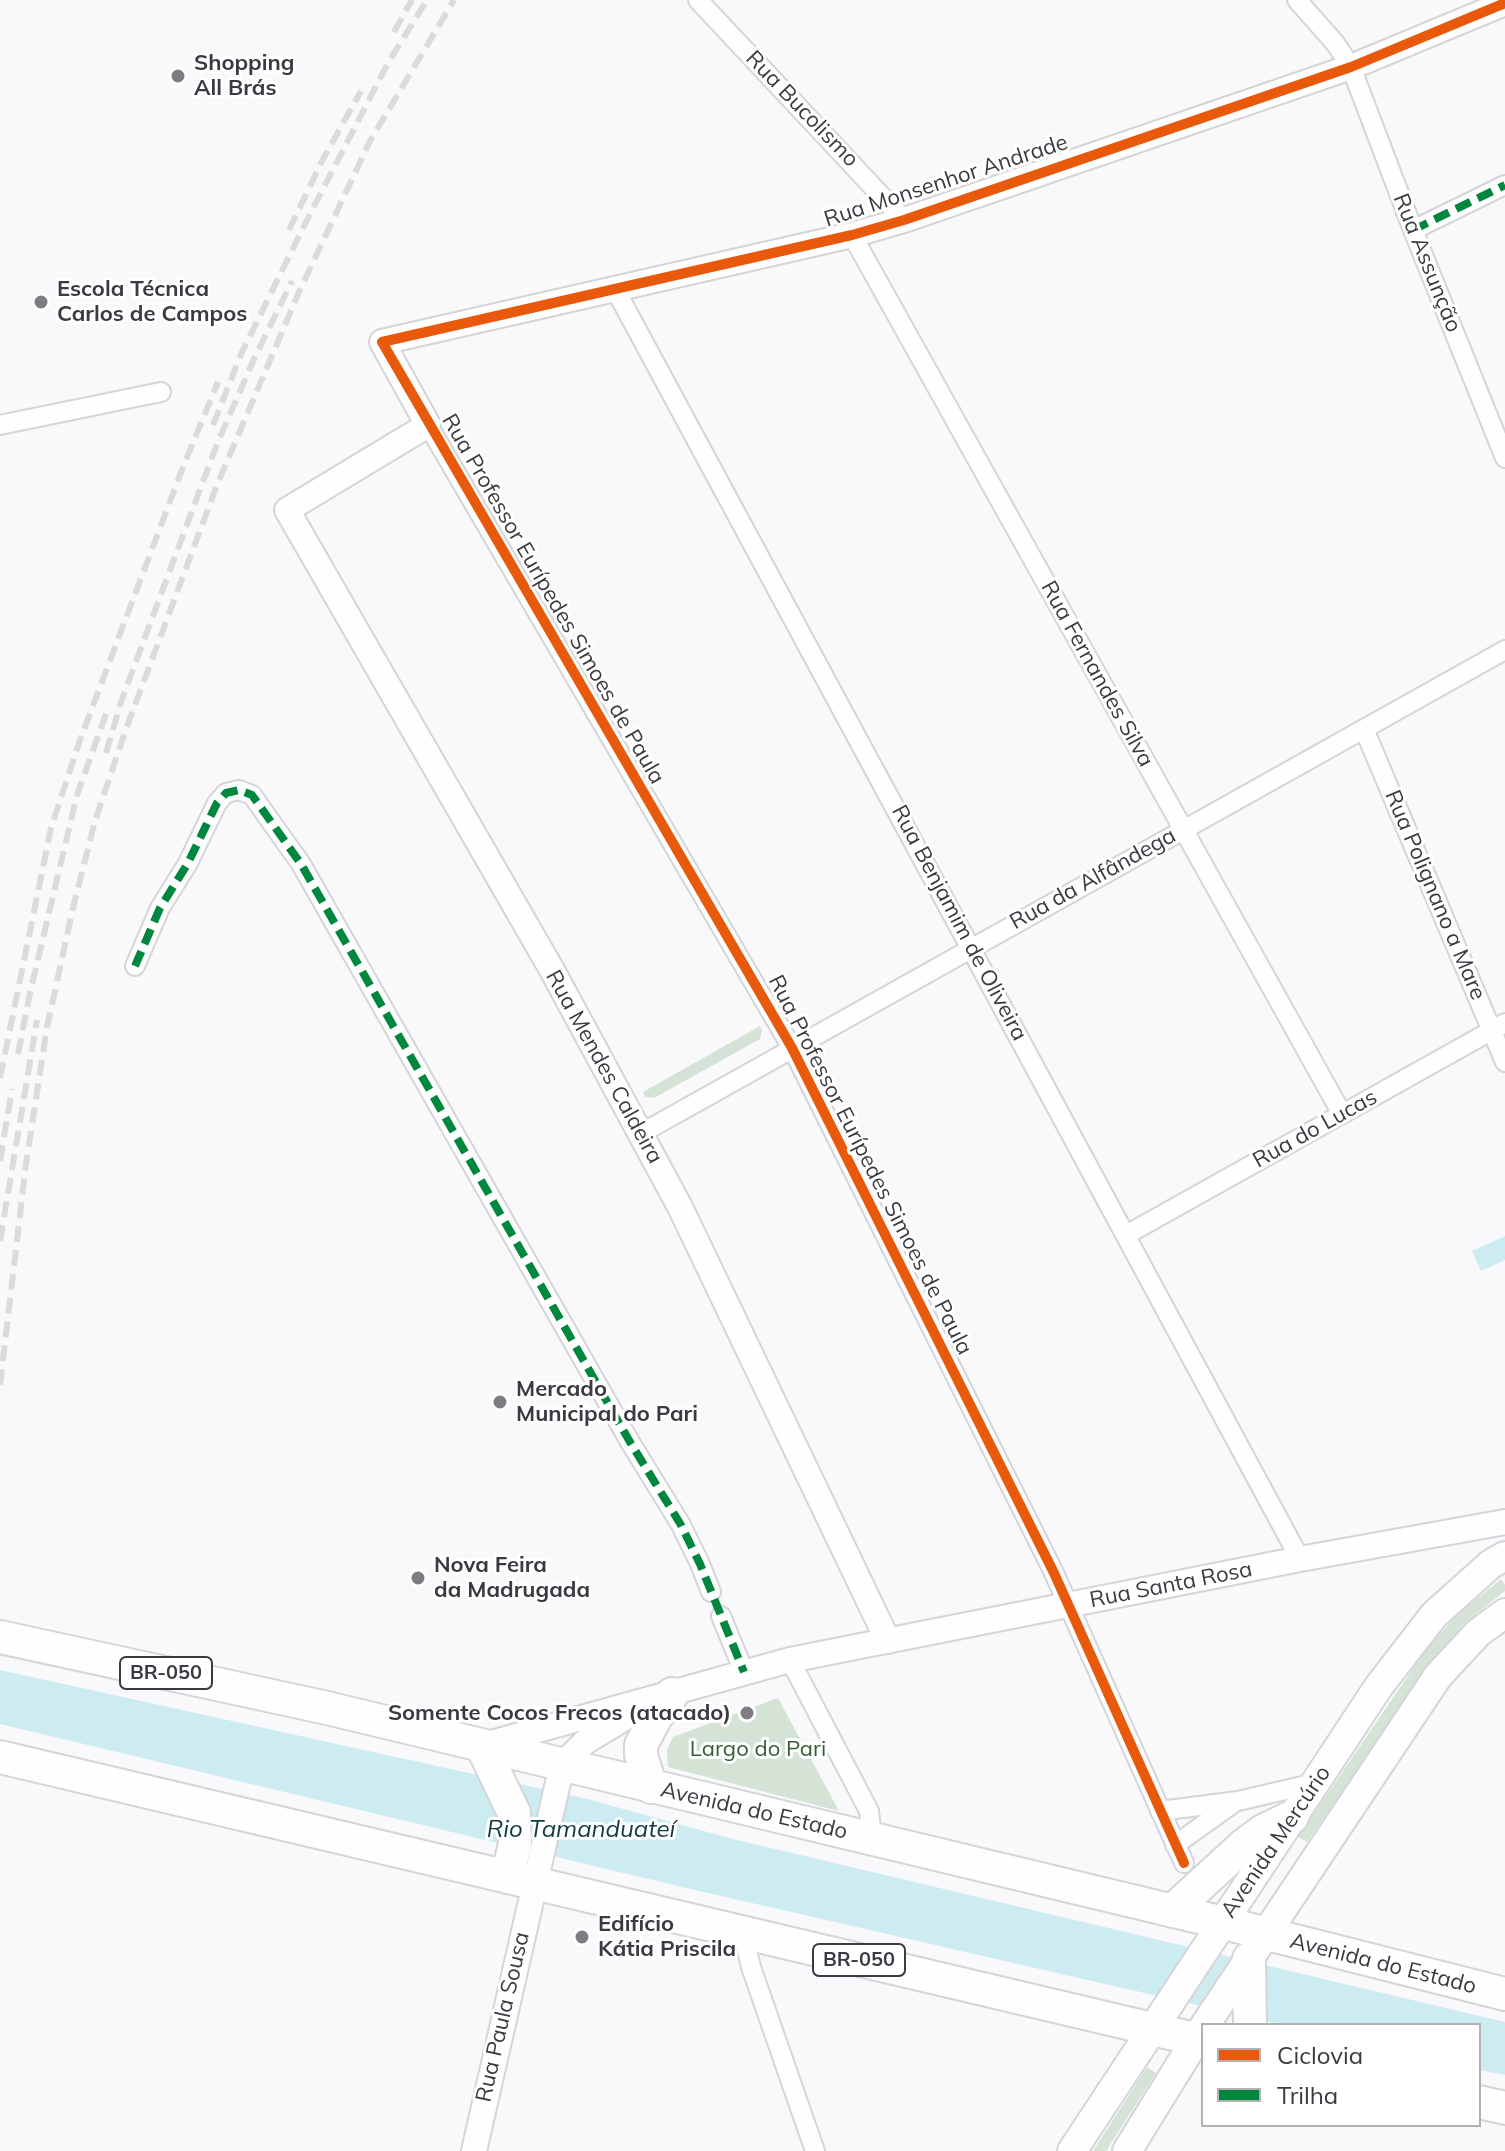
<!DOCTYPE html>
<meta charset="utf-8">
<style>
body{margin:0}
#map{position:relative;width:1505px;height:2151px;overflow:hidden;background:#f9f8fa;font-family:Mulish,sans-serif}
canvas{display:block}
.legend{position:absolute;left:1201px;top:2023px;width:280px;height:104px;box-sizing:border-box;background:#fff;border:2px solid #b1b0b3;margin:0;padding:10px 14px;list-style:none;font-size:24px;color:#3b3a42}
.legend li{display:flex;align-items:center;gap:16px;height:40px}
.legend b{width:40px;border:2px solid #b1b0b3}
</style>
<div id="map">
<canvas width="1505" height="2151"></canvas>
<ul class="legend">
<li><b style="height:10px;background:#e8590c"></b>Ciclovia</li>
<li><b style="height:10px;background:#00873e"></b>Trilha</li>
</ul>
</div>
<script>
const context = document.querySelector('canvas').getContext('2d');
context.lineJoin = 'round';
function fillPath(path, color) {
  context.fillStyle = color;
  context.fill(path, 'evenodd');
}
function poly(rows) {
  const path = new Path2D();
  for (const r of rows) {
    path.moveTo(r[0], r[1]);
    for (let i = 2; i < r.length; i += 2) path.lineTo(r[i], r[i + 1]);
  }
  return path;
}
function strokePath(path, color, width, dash) {
  context.strokeStyle = color;
  context.lineWidth = width;
  context.lineCap = dash ? 'butt' : 'round';
  context.setLineDash(dash || []);
  context.stroke(path);
}
function label(font, color, halo, rows, align = 'center') {
  context.font = font + ' Mulish,sans-serif';
  context.lineWidth = 6;
  context.setLineDash([]);
  context.textBaseline = 'middle';
  context.strokeStyle = halo;
  context.fillStyle = color;
  for (const [text, x, y, turn = 0] of rows) {
    context.save();
    context.translate(x, y);
    context.rotate((+turn || 0) * Math.PI / 180);
    context.textAlign = isNaN(turn) ? turn : align;
    if (halo) context.strokeText(text, 0, 0);
    context.fillText(text, 0, 0);
    context.restore();
  }
}
const green = poly([
 [760,1026,762,1030,760,1039,654,1098,645,1097,643,1092],
 [1501,1579,1505,1585,1505,1591,1464,1624,1436,1658,1307,1842,1298,1837,1427,1648,1456,1616],
 [778,1698,839,1811,668,1767,667,1750,673,1737],
 [1147,2067,1156,2073,1106,2151,1093,2151]
]);
const water = poly([
 [1505,1236,1505,1260,1481,1271,1472,1251],
 [0,1670,587,1799,733,1839,1505,2022,1505,2075,1479,2070,1479,2025,1284,2025,682,1887,0,1724]
]);
const street = poly([
 [698,0,904,220],
 [1297,0,1335,43,1351,67,1413,230,1505,458],
 [1413,230,1505,185],
 [852,235,1342,1114],
 [615,289,1300,1559],
 [0,425,161,392],
 [428,425,792,1048,1054,1573,1184,1863],
 [1364,729,1505,1062],
 [135,966,160,908,188,863,217,803,226,793,239,790,252,795,301,864,630,1442,681,1525,700,1564,711,1592],
 [640,1134,1505,650],
 [1126,1235,1505,1023],
 [721,1616,744,1672],
 [790,1660,869,1811,872,1839],
 [1160,1811,1238,1801,1315,1783],
 [1175,1845,1235,1802],
 [750,1935,747,1950,751,1967,815,2151]
]);
const secondary = poly([
 [888,1641,680,1207,552,970,287,510,428,425,382,342,852,235,904,220,1351,67,1505,3],
 [484,1745,790,1660,1300,1559,1505,1522],
 [474,2151,562,1765,585,1742,628,1716]
]);
const primary = poly([
 [1205,2025,1438,1676,1478,1633,1505,1613],
 [1072,2151,1379,1686,1434,1615,1491,1564,1505,1556],
 [1127,2151,1203,2028]
]);
const highway = poly([
 [0,1637,327,1708,1232,1925,1505,1994],
 [482,1746,514,1813,515,1844,507,1877],
 [0,1757,1203,2041],
 [651,1787,641,1755,641,1745,657,1715,667,1705,672,1694],
 [1172,1911,1244,1845,1263,1831,1292,1817],
 [1249,1959,1250,2025],
 [1479,2102,1505,2108]
]);
const rail = poly([
 [394,32,412,0],
 [289,230,323,159,361,91],
 [213,425,242,352,305,224,388,63,427,0],
 [106,753,122,699,217,444,254,359,292,281],
 [18,1054,30,993,77,795,106,714],
 [0,1078,51,828,80,740,183,467,218,382],
 [0,1161,12,1089],
 [0,1241,37,1020],
 [0,1385,26,1164,47,1027,73,908,95,821,126,729,217,485,299,292,370,141,454,0]
]);
const quiet = poly([
 [1413,230,1505,185],
 [135,966,160,908,188,863,217,803,226,793,239,790,252,795,301,864,630,1442,681,1525,700,1564,744,1672]
]);
const cycleway = poly([
 [1184,1863,1054,1573,792,1048,382,342,852,235,904,220,1351,67,1505,3]
]);
const markers = [
 [178,76,8,"#7e7c82"],
 [41,302,8,"#7e7c82"],
 [500,1402,8,"#7e7c82"],
 [418,1578,8,"#7e7c82"],
 [747,1713,8,"#7e7c82"],
 [582,1937,8,"#7e7c82"]
];
const shields = [
 [166,1673,92],
 [859,1960,92]
];
const shieldNames = [
 ["BR-050",166,1673],
 ["BR-050",859,1960]
];
const poiNames = [
 ["Shopping",194,63],
 ["All Brás",194,88],
 ["Escola Técnica",57,289],
 ["Carlos de Campos",57,314],
 ["Mercado",516,1389],
 ["Municipal do Pari",516,1414],
 ["Nova Feira",434,1565],
 ["da Madrugada",434,1590],
 ["Somente Cocos Frecos (atacado)",731,1713,"right"],
 ["Edifício",598,1924],
 ["Kátia Priscila",598,1949]
];
const streetNames = [
 ["Rua Bucolismo",802,109,46],
 ["Rua Monsenhor Andrade",946,181,-18],
 ["Rua Assunção",1427,263,68],
 ["Rua Professor Eurípedes Simoes de Paula",553,599,60],
 ["Rua Fernandes Silva",1097,674,61],
 ["Rua da Alfândega",1093,879,-29],
 ["Rua Polignano a Mare",1435,895,67],
 ["Rua Benjamim de Oliveira",959,923,62],
 ["Rua Mendes Caldeira",604,1067,61],
 ["Rua do Lucas",1315,1129,-29],
 ["Rua Professor Eurípedes Simoes de Paula",870,1165,63],
 ["Rua Santa Rosa",1171,1585,-11],
 ["Avenida do Estado",754,1811,13],
 ["Avenida Mercúrio",1276,1842,-56],
 ["Avenida do Estado",1383,1964,14],
 ["Rua Paula Sousa",503,2017,-77]
];
const parkNames = [
 ["Largo do Pari",758,1749]
];
const waterNames = [
 ["Rio Tamanduateí",581,1830]
];
fillPath(green, '#d5e3d6');
fillPath(water, '#cdecf2');
strokePath(street, '#d5d4d9', 22);
strokePath(secondary, '#d5d4d9', 28);
strokePath(primary, '#d5d4d9', 32);
strokePath(highway, '#d5d4d9', 36);
strokePath(street, '#fefefe', 18);
strokePath(secondary, '#fefefe', 24);
strokePath(primary, '#fefefe', 28);
strokePath(highway, '#fefefe', 32);
strokePath(rail, '#dbdbdb', 6, [16, 8]);
strokePath(quiet, '#00873e', 8, [16, 8]);
strokePath(cycleway, '#e8590c', 10);
for (const [x, y, r, color] of markers) {
  const dot = new Path2D();
  dot.arc(x, y, r, 0, 2 * Math.PI);
  context.fillStyle = color;
  context.fill(dot);
  strokePath(dot, '#fff', 3);
}
for (const [x, y, w] of shields) {
  const box = new Path2D();
  box.roundRect(x - w / 2, y - 16, w, 32, 6);
  context.fillStyle = '#fff';
  context.fill(box);
  strokePath(box, '#3b3a42', 2);
}
label('bold 20px', '#3b3a42', null, shieldNames);
label('bold 22px', '#3b3a42', '#fff', poiNames, 'left');
label('22px', '#3b3a42', '#fff', streetNames);
label('22px', '#355e37', '#fff', parkNames);
label('italic 24px', '#113b41', '#fff', waterNames);
</script>
